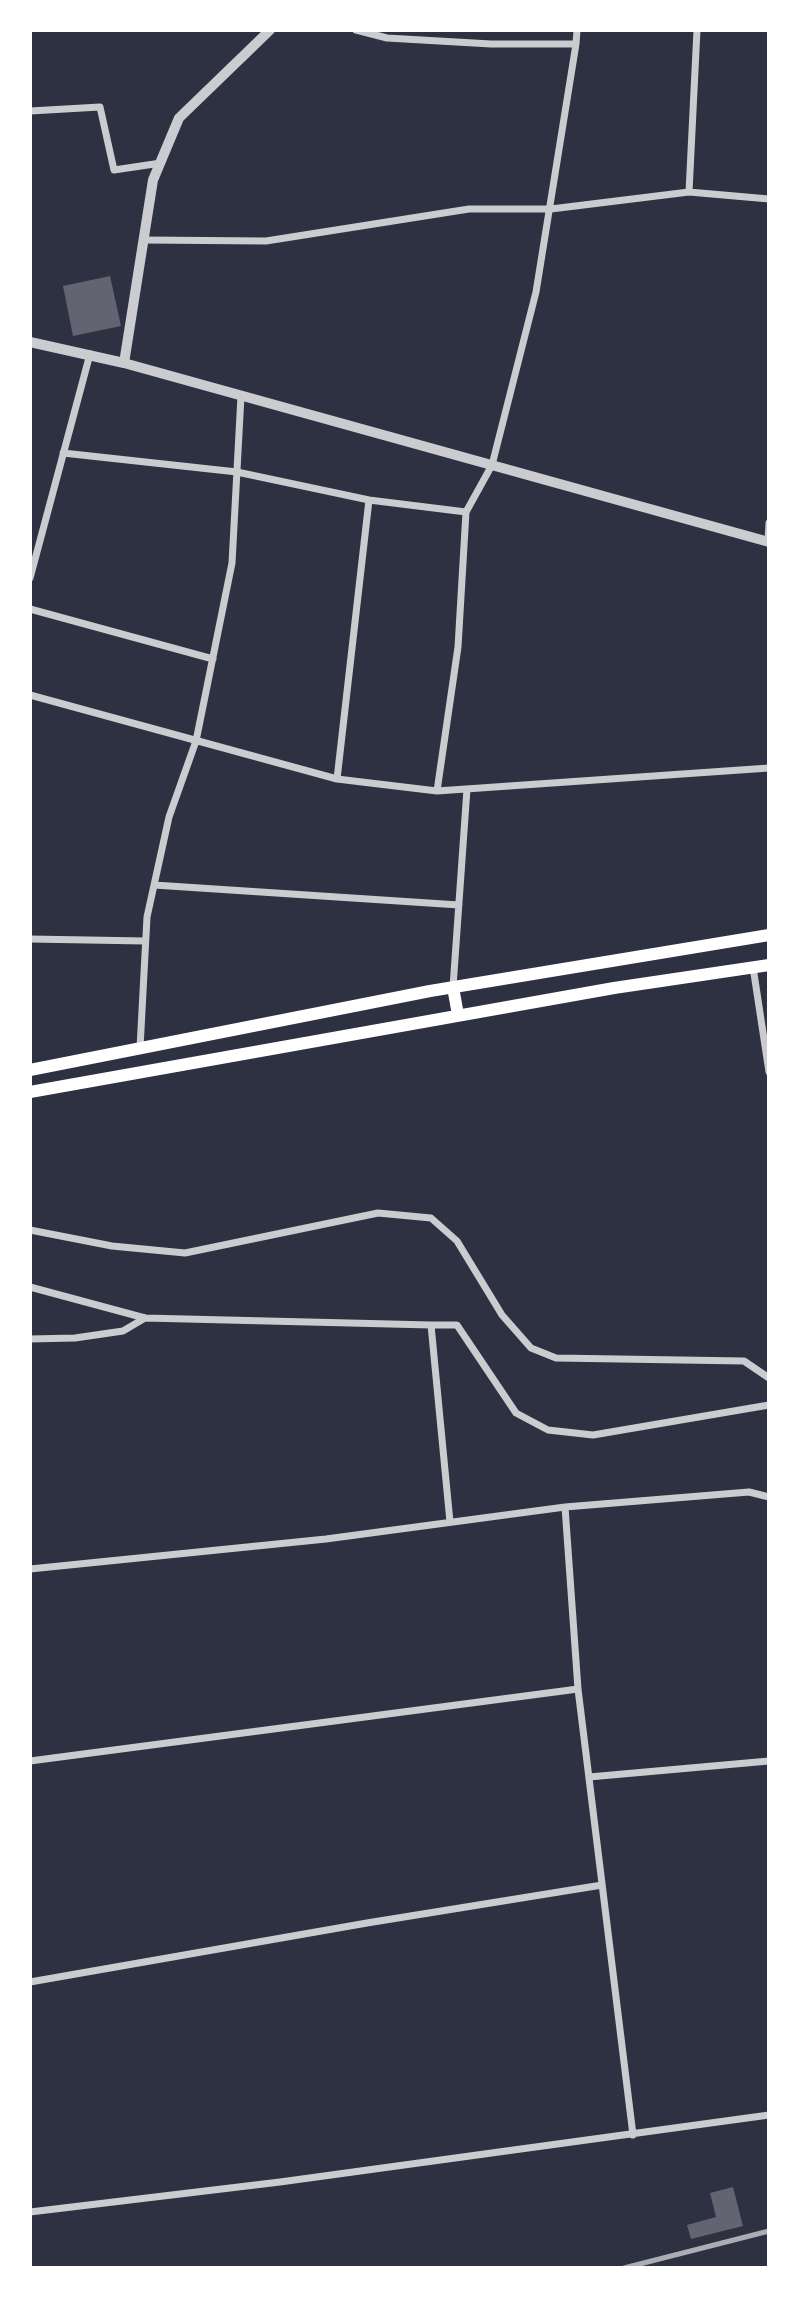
<!DOCTYPE html>
<style>
body{margin:0}
#map{position:relative;width:799px;height:2298px;overflow:hidden;background:#2d3142;font-family:"IBM Plex Sans",sans-serif}
canvas{display:block}
.frame{position:absolute;inset:0;border:32px solid #fff;pointer-events:none}
</style>
<div id="map">
<canvas width="799" height="2298"></canvas>
<div class="frame"></div>
</div>
<script>
const context = document.querySelector('canvas').getContext('2d');
context.lineJoin = 'round';
function fillPath(path, color) {
  context.fillStyle = color;
  context.fill(path, 'evenodd');
}
function poly(rows) {
  const path = new Path2D();
  for (const r of rows) {
    path.moveTo(r[0], r[1]);
    for (let i = 2; i < r.length; i += 2) path.lineTo(r[i], r[i + 1]);
  }
  return path;
}
function strokePath(path, color, width, dash) {
  context.strokeStyle = color;
  context.lineWidth = width;
  context.lineCap = dash ? 'butt' : 'round';
  context.setLineDash(dash || []);
  context.stroke(path);
}
const building = poly([
 [110,276,121,326,73,336,63,286],
 [733,2187,743,2226,691,2239,687,2225,716,2217,710,2193]
]);
const minor = poly([
 [356,30,387,38,491,44,576,44],
 [30,111,100,107,114,170,161,163],
 [689,192,697,30],
 [144,240,266,241,469,209,551,209,689,192,769,199],
 [63,453,237,472,369,500,466,512],
 [768,541,769,523],
 [30,578,90,354],
 [30,609,213,659],
 [30,695,337,779,437,791,769,768],
 [337,779,369,500],
 [437,791,458,647,466,512,492,465,536,292,576,44,577,30],
 [154,885,459,905],
 [30,939,145,941],
 [753,967,769,1072],
 [453,987,467,789],
 [140,1048,147,917,169,817,196,741,232,563,241,396],
 [30,1230,112,1246,185,1253,378,1213,431,1218,457,1241,502,1315,531,1348,556,1358,744,1361,769,1378],
 [30,1287,145,1318,431,1325,450,1522],
 [431,1325,457,1325,516,1413,548,1430,593,1435,769,1405],
 [30,1339,75,1338,123,1331,145,1318],
 [565,1507,578,1689,633,2135],
 [30,1569,326,1539,565,1507,749,1492,769,1497],
 [30,1761,578,1689],
 [589,1777,769,1761],
 [30,1982,367,1923,602,1885],
 [30,2212,280,2182,769,2115]
]);
const tertiary = poly([
 [30,342,124,363,769,542],
 [124,363,153,180,179,118,270,30]
]);
const secondary = poly([
 [453,987,458,1015],
 [30,1070,430,991,769,935],
 [30,1092,614,988,769,965]
]);
const rail = poly([
 [624,2268,769,2231]
]);
fillPath(building, '#626471');
strokePath(minor, '#caccd0', 7);
strokePath(tertiary, '#caccd0', 10);
strokePath(secondary, '#fff', 12);
strokePath(rail, '#abadb3', 5);
</script>
